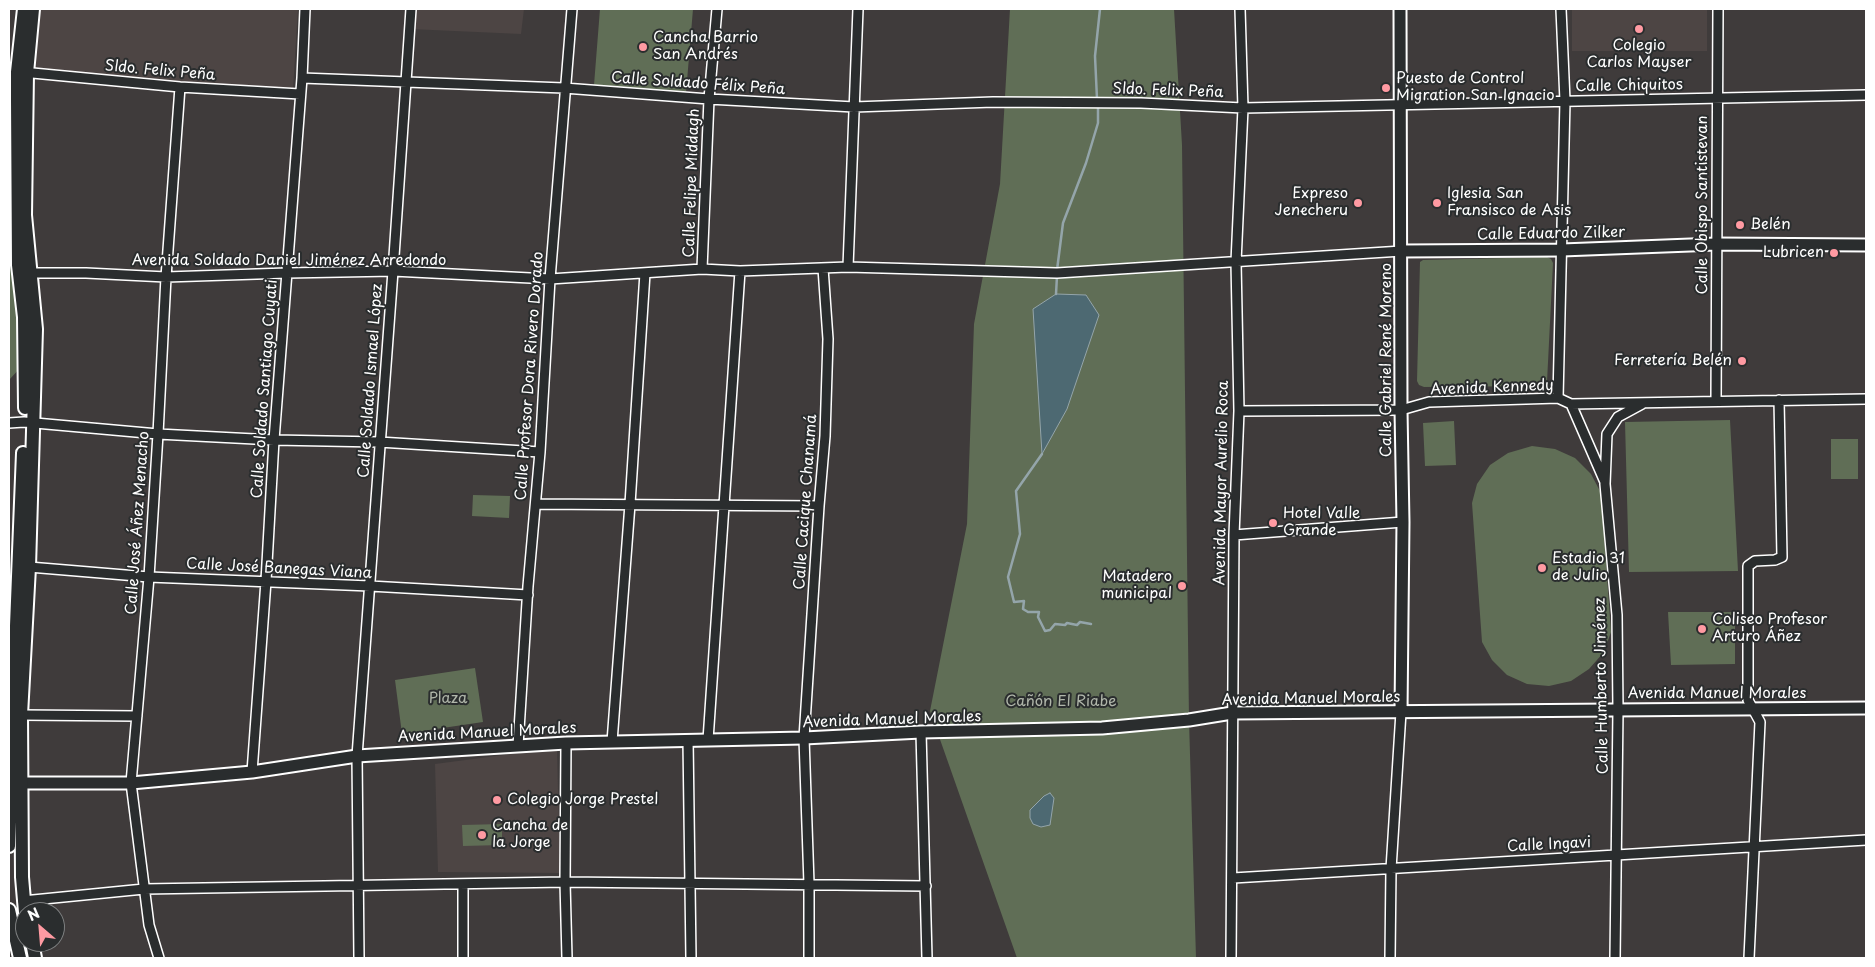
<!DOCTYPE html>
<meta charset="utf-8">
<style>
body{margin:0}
#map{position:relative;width:1875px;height:967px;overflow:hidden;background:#3f3b3b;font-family:"Playpen Sans",sans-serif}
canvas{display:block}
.frame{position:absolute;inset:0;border:10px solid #fff;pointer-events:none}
.north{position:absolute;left:15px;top:902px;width:50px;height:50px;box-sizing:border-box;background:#2a2d2e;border:1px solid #7f8182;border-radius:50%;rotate:333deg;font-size:14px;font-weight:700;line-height:20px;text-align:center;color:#fff}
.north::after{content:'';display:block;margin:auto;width:18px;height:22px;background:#ff9aa2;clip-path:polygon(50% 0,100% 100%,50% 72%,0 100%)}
</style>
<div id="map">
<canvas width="1875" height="967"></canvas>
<div class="frame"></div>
<div class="north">N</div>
</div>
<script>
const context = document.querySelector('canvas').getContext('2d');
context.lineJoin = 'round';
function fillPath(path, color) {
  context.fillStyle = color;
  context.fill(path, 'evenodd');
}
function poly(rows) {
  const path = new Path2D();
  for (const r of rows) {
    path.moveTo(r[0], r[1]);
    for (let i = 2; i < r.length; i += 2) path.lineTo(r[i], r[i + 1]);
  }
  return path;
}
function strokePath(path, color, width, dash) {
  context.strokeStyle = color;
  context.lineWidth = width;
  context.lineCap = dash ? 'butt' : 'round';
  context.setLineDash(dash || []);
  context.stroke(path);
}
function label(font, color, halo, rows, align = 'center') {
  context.font = font + ' "Playpen Sans",sans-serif';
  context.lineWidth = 4;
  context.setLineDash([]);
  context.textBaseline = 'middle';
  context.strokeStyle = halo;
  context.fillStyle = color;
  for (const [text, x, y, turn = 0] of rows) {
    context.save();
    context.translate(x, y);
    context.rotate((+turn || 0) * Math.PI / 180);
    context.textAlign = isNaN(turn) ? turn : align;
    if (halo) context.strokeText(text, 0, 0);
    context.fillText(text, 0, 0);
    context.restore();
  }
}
const built = poly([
 [32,9,298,9,293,90,27,73],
 [411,9,524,9,521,34,410,29],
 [1572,9,1707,9,1707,51,1572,51],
 [557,748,560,873,438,872,435,764]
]);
const green = poly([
 [600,9,693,9,686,93,594,85],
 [1010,9,1174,9,1182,145,1189,720,1196,958,1017,958,930,711,967,524,974,324,1000,184],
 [9,168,25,272,22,366,9,380],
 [1547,257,1551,259,1553,263,1547,382,1543,386,1424,387,1419,385,1417,381,1420,262,1423,260],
 [1730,420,1738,571,1629,572,1625,422],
 [1454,421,1456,465,1425,466,1423,423],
 [1831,439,1858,439,1858,479,1831,479],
 [1532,446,1555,449,1575,458,1591,474,1601,493,1611,632,1604,652,1589,669,1571,681,1549,686,1527,684,1507,675,1492,660,1482,642,1472,503,1477,484,1490,465,1508,453],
 [473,495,510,496,509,518,472,516],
 [1668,612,1735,612,1735,664,1671,665],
 [475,668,483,722,402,734,395,680],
 [502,824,502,845,463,846,462,825]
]);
const water = poly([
 [1056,294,1086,295,1099,315,1067,409,1042,454,1033,309,1056,294],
 [1050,793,1054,798,1050,825,1041,827,1033,824,1030,818,1030,810,1044,796,1050,793]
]);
const stream = poly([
 [1097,99,1095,56,1100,9],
 [1057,270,1063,223,1086,163,1098,123,1098,105],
 [1056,294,1057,276],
 [1042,454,1016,491,1020,534,1008,577,1014,602,1024,601,1023,609,1028,612,1039,612,1038,617,1045,631,1050,630,1055,624,1065,625,1067,623,1077,625,1080,622,1091,624]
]);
const minor = poly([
 [22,72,180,87,300,94],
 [302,78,564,88,709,99,854,107,993,102,1141,103,1243,108,1866,95],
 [848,267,858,9],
 [702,269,709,99,717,9],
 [31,273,86,273,166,277,287,273,393,271,550,279,702,269,740,271,848,267,1057,273,1402,251],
 [1558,398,1565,101,1561,9],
 [1716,401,1718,9],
 [1571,404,1605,482],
 [1239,411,1401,410,1429,402,1558,398,1571,404,1866,399],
 [9,423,24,422,158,434,274,440,379,442,540,452],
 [536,504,819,506],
 [1234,535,1403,522],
 [29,567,149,577,370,586,528,595],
 [21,715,137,716],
 [921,732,927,958],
 [688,740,691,958],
 [708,740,740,271],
 [612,742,630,504,645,273],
 [566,743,565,882,567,958],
 [518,746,528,586,540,452,550,279,572,9],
 [252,772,266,581,274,440,302,78,305,9],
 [1233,878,1866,840],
 [463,884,463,958],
 [23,901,144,889,565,882,926,886],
 [159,958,149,925,131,783,149,577,158,434,166,277,180,87],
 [359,958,357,756,393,271,411,9],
 [809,958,809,884,804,738,819,506,825,436,828,339,823,268],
 [1231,958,1234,535,1239,411,1236,262,1243,108,1240,9],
 [1390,958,1391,869,1401,712],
 [1615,958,1618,710,1617,615,1605,484,1607,434,1618,417,1642,404],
 [1749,958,1760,722,1748,700,1748,566,1755,561,1775,560,1782,557,1779,400]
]);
const tertiary = poly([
 [1400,9,1401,410,1403,522,1401,712],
 [1402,251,1562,250,1716,244,1866,245],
 [14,783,131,783,252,772,357,756,566,743,804,738,921,732,1102,728,1189,720,1232,713,1866,708]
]);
const secondary = poly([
 [24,9,17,72,17,100,18,265,24,317,25,408],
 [9,846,13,700,23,453],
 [9,910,20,958],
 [25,912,22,877,21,715,29,567,36,329,25,215,27,73,33,9],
 [32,942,35,958]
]);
const markers = [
 [1639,29,5,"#ff9aa2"],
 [643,47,5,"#ff9aa2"],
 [1386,88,5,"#ff9aa2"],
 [1358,203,5,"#ff9aa2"],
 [1437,203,5,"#ff9aa2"],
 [1740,225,5,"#ff9aa2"],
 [1834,253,5,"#ff9aa2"],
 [1742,361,5,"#ff9aa2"],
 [1273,523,5,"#ff9aa2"],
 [1542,568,5,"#ff9aa2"],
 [1182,586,5,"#ff9aa2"],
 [1702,629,5,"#ff9aa2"],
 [497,800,5,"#ff9aa2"],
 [482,835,5,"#ff9aa2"]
];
const poiNames = [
 ["Cancha Barrio",653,38],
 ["San Andrés",653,55],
 ["Colegio",1639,46,"center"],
 ["Carlos Mayser",1639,63,"center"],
 ["Puesto de Control",1396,79],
 ["Migration San Ignacio",1396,96],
 ["Expreso",1348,194,"right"],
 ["Jenecheru",1348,211,"right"],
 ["Iglesia San",1447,194],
 ["Fransisco de Asis",1447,211],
 ["Belén",1750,225],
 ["Lubricen",1824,253,"right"],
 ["Ferretería Belén",1732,361,"right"],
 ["Hotel Valle",1283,514],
 ["Grande",1283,531],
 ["Estadio 31",1552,559],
 ["de Julio",1552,576],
 ["Matadero",1172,577,"right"],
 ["municipal",1172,594,"right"],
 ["Coliseo Profesor",1712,620],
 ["Arturo Áñez",1712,637],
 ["Colegio Jorge Prestel",507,800],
 ["Cancha de",492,826],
 ["la Jorge",492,843]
];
const streetNames = [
 ["Sldo. Felix Peña",160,71,5],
 ["Calle Soldado Félix Peña",698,84,4],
 ["Calle Chiquitos",1629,86,-1],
 ["Sldo. Felix Peña",1168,91,2],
 ["Calle Felipe Middagh",692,183,-88],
 ["Calle Obispo Santistevan",1703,205,-90],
 ["Calle Eduardo Zilker",1551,234,-1],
 ["Avenida Soldado Daniel Jiménez Arredondo",289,261],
 ["Calle Gabriel René Moreno",1387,360,-90],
 ["Calle Profesor Dora Rivero Dorado",530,376,-86],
 ["Calle Soldado Ismael López",371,381,-86],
 ["Avenida Kennedy",1492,388,-2],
 ["Calle Soldado Santiago Cuyati",265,389,-86],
 ["Avenida Mayor Aurelio Roca",1222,483,-89],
 ["Calle Cacique Chanamá",806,502,-86],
 ["Calle José Áñez Menacho",138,523,-86],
 ["Calle José Banegas Viana",279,569,3],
 ["Calle Humberto Jiménez",1602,686,-91],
 ["Avenida Manuel Morales",1717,694],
 ["Avenida Manuel Morales",1311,699,-1],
 ["Avenida Manuel Morales",892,720,-2],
 ["Avenida Manuel Morales",487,733,-3],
 ["Calle Ingavi",1549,845,-3]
];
const parkNames = [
 ["Plaza",448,699],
 ["Cañón El Riabe",1061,702]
];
fillPath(built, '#4d4544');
fillPath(green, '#606e56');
fillPath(water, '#4d6972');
strokePath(water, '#94a5aa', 1);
strokePath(stream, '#94a5aa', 2.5);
strokePath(minor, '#fff', 12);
strokePath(tertiary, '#fff', 15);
strokePath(secondary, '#fff', 16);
strokePath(minor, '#2a2d2e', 9);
strokePath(tertiary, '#2a2d2e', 11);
strokePath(secondary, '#2a2d2e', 12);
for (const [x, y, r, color] of markers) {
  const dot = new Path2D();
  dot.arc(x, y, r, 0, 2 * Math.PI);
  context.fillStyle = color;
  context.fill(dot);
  strokePath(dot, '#2a2d2e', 2);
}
label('15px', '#fff', '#2a2d2e', poiNames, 'left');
label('15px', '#fff', '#2a2d2e', streetNames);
label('15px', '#b0b6aa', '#2a2d2e', parkNames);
</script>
